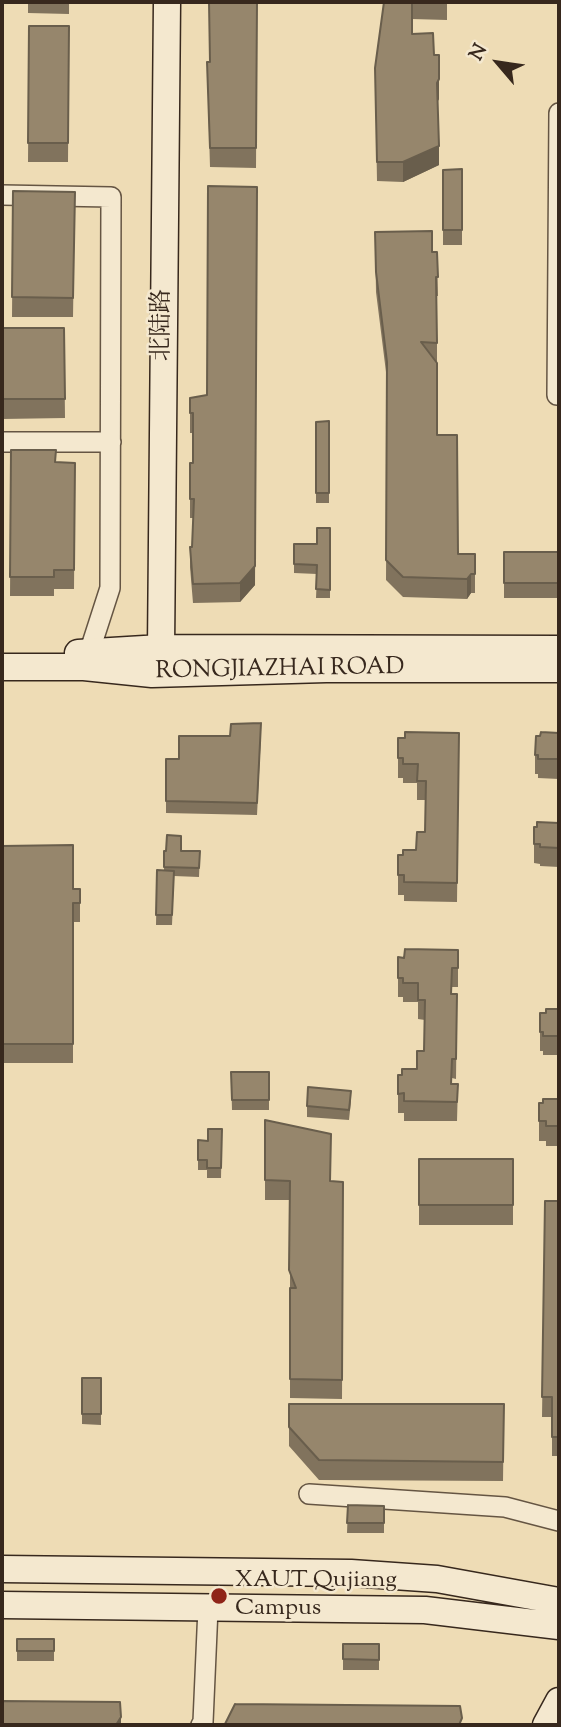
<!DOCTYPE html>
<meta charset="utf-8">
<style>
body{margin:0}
#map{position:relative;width:561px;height:1727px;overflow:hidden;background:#eedcb5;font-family:"Sorts Mill Goudy",serif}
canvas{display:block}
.frame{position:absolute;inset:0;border:4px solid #37281d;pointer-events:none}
.north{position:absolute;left:463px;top:28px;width:70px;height:70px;-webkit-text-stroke:5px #f4e8cf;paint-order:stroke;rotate:299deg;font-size:19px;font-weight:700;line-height:28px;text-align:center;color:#37281d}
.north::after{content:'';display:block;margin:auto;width:24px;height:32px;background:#37281d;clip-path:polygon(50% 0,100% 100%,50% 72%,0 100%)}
</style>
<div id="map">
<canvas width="561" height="1727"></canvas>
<div class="frame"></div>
<div class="north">N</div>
</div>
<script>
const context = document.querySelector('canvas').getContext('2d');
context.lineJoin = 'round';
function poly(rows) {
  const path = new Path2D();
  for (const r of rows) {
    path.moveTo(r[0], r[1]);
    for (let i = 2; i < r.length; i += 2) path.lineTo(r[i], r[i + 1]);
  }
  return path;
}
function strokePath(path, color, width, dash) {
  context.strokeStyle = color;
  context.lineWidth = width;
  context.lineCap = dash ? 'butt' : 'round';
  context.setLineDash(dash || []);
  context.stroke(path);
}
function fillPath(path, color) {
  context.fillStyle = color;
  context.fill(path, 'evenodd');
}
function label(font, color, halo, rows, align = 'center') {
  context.font = font + ' "Sorts Mill Goudy","Noto Serif SC",serif';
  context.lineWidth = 5;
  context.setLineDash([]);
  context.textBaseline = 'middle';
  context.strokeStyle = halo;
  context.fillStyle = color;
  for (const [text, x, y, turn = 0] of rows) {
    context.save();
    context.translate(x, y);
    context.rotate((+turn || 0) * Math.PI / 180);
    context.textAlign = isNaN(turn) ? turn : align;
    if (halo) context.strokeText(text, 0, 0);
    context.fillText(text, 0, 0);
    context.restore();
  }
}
const street = poly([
 [559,113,557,395,559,395],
 [2,195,111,197,110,588,89,653],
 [2,442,111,442],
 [309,1494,505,1507,559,1521],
 [201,1725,203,1722,208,1608]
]);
const secondary = poly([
 [161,648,167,2],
 [78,653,161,648,559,649],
 [2,667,84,667,152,674,326,669,559,669],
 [2,1569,351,1573,437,1579,559,1601],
 [2,1605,425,1610,559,1626],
 [546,1725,559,1701]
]);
const wall = poly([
 [28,2,69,2,69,14,28,13],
 [257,2,256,168,210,167,207,62,210,62],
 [384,2,447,2,447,20,412,19,412,34,434,55,439,99,437,101,439,165,403,182,377,181,375,68],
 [29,26,69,26,68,162,28,162],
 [462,169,462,245,443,245,443,170],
 [13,191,75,192,73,317,12,317],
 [375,232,432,252,437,252,438,296,436,296,437,343,437,435,458,554,475,554,475,593,471,593,467,599,403,597,386,580,387,380,376,292],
 [2,328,64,328,65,418,2,419],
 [190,398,255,585,240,602,193,603,190,567,190,547,192,547,193,518,190,518,190,463,193,463,193,433,190,433],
 [329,421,329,503,316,503,316,422],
 [11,450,56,462,75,463,74,589,54,589,54,596,10,596],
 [330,528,330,598,316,598,317,574,294,573,294,544,317,544],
 [504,552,559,552,559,598,504,598],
 [459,733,457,902,404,901,404,895,398,895,398,855,403,855,416,850,425,832,425,800,417,800,417,783,403,783,403,778,398,778,398,738],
 [559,733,559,779,538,778,538,774,535,774,535,755,540,736],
 [261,735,257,815,166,813,166,759,179,759,230,736],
 [559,823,559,867,540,866,540,864,534,863,534,827],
 [2,846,73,889,80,889,80,922,73,922,73,1063,2,1063],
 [164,851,200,851,199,877,174,876,172,925,156,925,157,870,164,871],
 [458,950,458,987,452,987,452,994,457,994,456,1079,452,1078,451,1084,458,1084,457,1121,404,1121,404,1113,398,1113,398,1075,402,1075,417,1069,424,1051,425,1020,418,1019,418,1002,403,1002,403,997,398,997,398,978,404,958],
 [559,1009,559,1146,546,1146,546,1141,539,1141,539,1103,559,1099,559,1055,543,1055,543,1051,540,1051,540,1032,546,1013],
 [231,1072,269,1072,269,1110,232,1110],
 [351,1101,349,1120,307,1117,307,1106],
 [265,1120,331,1181,343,1182,342,1399,290,1398,290,1200,265,1200],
 [222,1129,221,1178,207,1178,207,1170,198,1170,198,1140,208,1141],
 [419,1159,513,1159,513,1225,419,1225],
 [545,1201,559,1201,559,1456,552,1456,552,1417,542,1417],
 [82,1378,101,1378,101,1425,82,1424],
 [289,1404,504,1404,503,1481,319,1480,289,1446],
 [348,1505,384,1506,384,1533,347,1533],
 [17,1639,54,1639,54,1661,17,1661],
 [343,1644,379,1644,379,1670,343,1670]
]);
const shadedWall = poly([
 [439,79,439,99,437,103,437,83],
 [439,146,439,165,403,182,403,162],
 [257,206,255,585,240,602,240,583],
 [471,574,471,593,467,599,467,579],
 [121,1717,121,1725,116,1725]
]);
const building = poly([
 [209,2,257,2,256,148,210,148,207,62,210,62,209,2],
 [384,2,412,2,412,34,433,33,434,55,439,55,439,79,437,83,439,146,403,162,377,162,375,68,384,2],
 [29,26,69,26,68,143,28,143,29,26],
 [462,169,462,230,443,230,443,170,462,169],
 [208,186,257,187,255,566,240,583,193,584,190,547,192,547,194,499,190,499,190,463,193,463,193,413,190,413,190,398,207,395,208,186],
 [13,191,75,192,73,298,12,297,13,191],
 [432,231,432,252,437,252,438,277,436,277,437,343,421,342,437,363,437,435,457,435,458,554,475,554,475,574,471,574,467,579,403,577,386,560,387,362,376,272,375,232,432,231],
 [2,328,64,328,65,399,2,399,2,328],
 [329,421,329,493,316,493,316,422,329,421],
 [11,450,56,450,55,462,75,463,74,570,54,570,54,577,10,577,11,450],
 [317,528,330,528,330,590,316,589,317,565,294,564,294,544,317,544,317,528],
 [504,552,559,552,559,583,504,583,504,552],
 [261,723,257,803,166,801,166,759,179,759,179,736,230,736,231,724,261,723],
 [405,732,459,733,457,883,404,882,404,875,398,875,398,855,403,855,403,850,416,850,417,832,425,832,426,781,417,781,418,764,403,764,403,758,398,758,398,738,405,738,405,732],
 [541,732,559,733,559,759,538,759,538,755,535,755,536,736,540,736,541,732],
 [537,822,559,823,559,848,540,847,540,844,534,844,534,827,537,827,537,822],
 [167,835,181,836,181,851,200,851,199,868,164,867,164,851,166,851,167,835],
 [73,845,73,889,80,889,80,903,73,903,73,1044,2,1044,2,846,73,845],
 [157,870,174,871,172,915,156,915,157,870],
 [405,949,458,950,458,968,452,968,451,994,457,994,456,1059,452,1059,451,1084,458,1084,457,1102,404,1101,404,1093,398,1094,398,1075,402,1075,402,1069,417,1069,417,1051,424,1051,425,1000,418,1000,418,983,403,983,403,978,398,978,398,957,404,958,405,949],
 [546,1009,559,1009,559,1126,546,1126,546,1121,539,1121,539,1103,543,1103,543,1099,559,1099,559,1036,543,1036,543,1032,540,1032,540,1013,546,1013,546,1009],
 [231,1072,269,1072,269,1100,232,1100,231,1072],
 [308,1087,351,1091,349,1110,307,1106,308,1087],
 [265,1120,331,1134,330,1181,343,1182,342,1380,290,1379,290,1288,296,1288,289,1270,290,1181,265,1180,265,1120],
 [208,1129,222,1129,221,1168,207,1168,207,1160,198,1160,198,1140,208,1141,208,1129],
 [419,1159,513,1159,513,1205,419,1205,419,1159],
 [545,1201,559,1201,559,1437,552,1437,552,1397,542,1397,545,1201],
 [82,1378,101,1378,101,1414,82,1414,82,1378],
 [289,1404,504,1404,503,1462,319,1460,289,1427,289,1404],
 [348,1505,384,1506,384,1523,347,1523,348,1505],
 [17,1639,54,1639,54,1651,17,1651,17,1639],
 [343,1644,379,1644,379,1660,343,1659,343,1644],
 [2,1701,120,1702,121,1717,116,1725,2,1725,2,1701],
 [235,1704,460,1706,462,1718,459,1725,222,1725,223,1724,225,1724,235,1704]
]);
const markers = [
 [219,1596,9,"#8f2418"]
];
const streetNames = [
 ["北陆路",164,325,-90],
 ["RONGJIAZHAI ROAD",280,671,-1]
];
const poiNames = [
 ["XAUT Qujiang",235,1582],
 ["Campus",235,1610]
];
strokePath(street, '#655543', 22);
strokePath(secondary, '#37281d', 29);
strokePath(street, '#f4e8cf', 19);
strokePath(secondary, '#f4e8cf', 26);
fillPath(wall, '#81735d');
fillPath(shadedWall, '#695e4c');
fillPath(building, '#96866c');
strokePath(building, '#695e4c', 2);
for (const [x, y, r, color] of markers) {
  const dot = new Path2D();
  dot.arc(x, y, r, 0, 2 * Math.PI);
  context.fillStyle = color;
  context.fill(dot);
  strokePath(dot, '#f4e8cf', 2.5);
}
label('24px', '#37281d', '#f4e8cf', streetNames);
label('24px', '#37281d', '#f4e8cf', poiNames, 'left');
</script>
